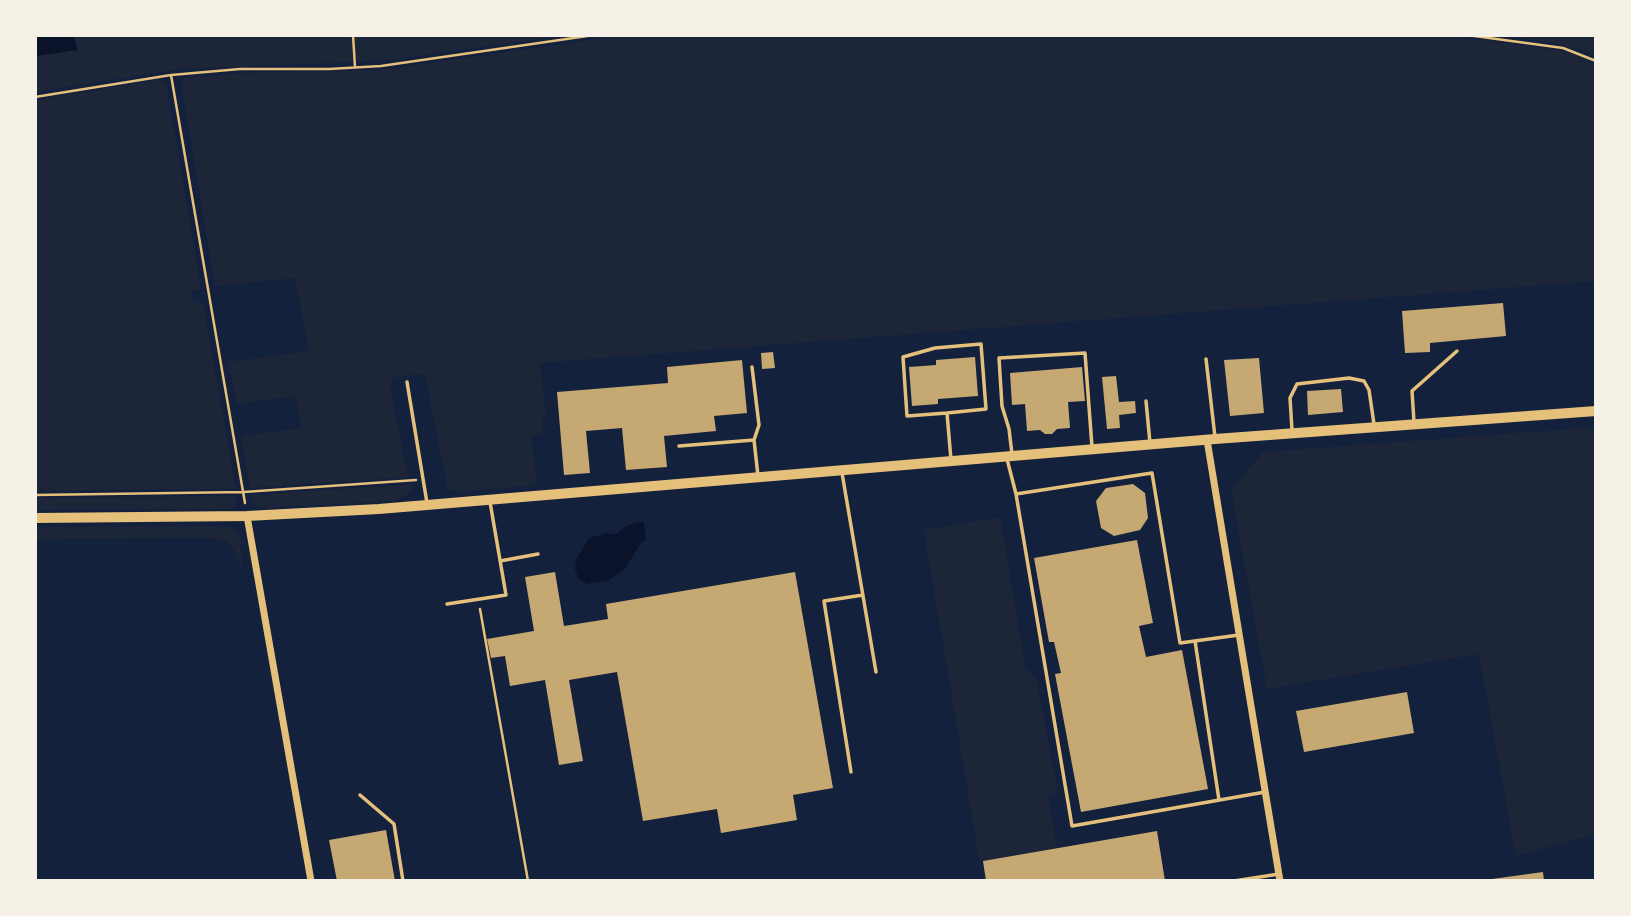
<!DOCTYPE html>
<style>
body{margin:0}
#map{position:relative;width:1631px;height:916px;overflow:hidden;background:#14213d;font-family:Manrope,sans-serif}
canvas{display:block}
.frame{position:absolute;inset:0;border:37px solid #f6f1e7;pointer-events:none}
</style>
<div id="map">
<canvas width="1631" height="916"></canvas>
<div class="frame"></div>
</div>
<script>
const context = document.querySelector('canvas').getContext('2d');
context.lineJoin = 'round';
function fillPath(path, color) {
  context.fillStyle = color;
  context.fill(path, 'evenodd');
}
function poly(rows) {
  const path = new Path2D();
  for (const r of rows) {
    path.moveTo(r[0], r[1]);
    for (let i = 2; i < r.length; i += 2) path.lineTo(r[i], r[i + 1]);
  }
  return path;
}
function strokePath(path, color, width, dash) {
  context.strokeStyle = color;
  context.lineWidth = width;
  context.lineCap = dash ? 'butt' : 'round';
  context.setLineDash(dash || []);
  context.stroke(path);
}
const green = poly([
 [35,35,567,35,381,61,181,69,35,92],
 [624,35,1440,35,1564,51,1586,59,1596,65,1596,281,540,363,546,418,541,419,543,434,531,436,537,485,458,492,448,489,425,374,394,377,390,387,408,477,250,488,241,436,301,428,296,396,237,404,228,362,309,351,295,278,215,286,181,81,184,78,241,73,382,70],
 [1498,35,1596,35,1596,57,1588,52,1564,45],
 [160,80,166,84,201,289,192,291,193,301,203,303,236,489,35,491,35,100],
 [1596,427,1596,834,1516,856,1479,654,1267,689,1231,490,1263,452],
 [415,484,410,492,396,501,263,508,255,505,250,495],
 [236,496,235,506,229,509,35,510,35,498],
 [1000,517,1025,667,1037,680,1058,794,1048,796,1057,848,983,861,979,859,924,530],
 [218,526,231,527,238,534,242,542,240,547,242,565,240,565,233,548,225,541,212,538,35,539,35,527]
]);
const water = poly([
 [35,35,73,35,78,50,35,56],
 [637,522,644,522,646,539,640,544,625,569,607,581,587,584,579,579,575,570,576,560,589,538,607,533,614,535,628,525]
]);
const building = poly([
 [1503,303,1506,336,1430,343,1430,352,1405,353,1402,311],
 [773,352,775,368,762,369,761,353],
 [975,357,978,396,938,399,938,404,912,406,909,367,936,365,936,360],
 [1259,358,1264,413,1230,416,1224,360],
 [742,360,747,413,714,416,716,431,664,436,667,467,626,470,622,428,586,431,590,473,564,475,557,392,668,383,667,367],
 [1082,367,1085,401,1068,402,1070,428,1057,429,1052,434,1045,434,1040,430,1027,431,1025,404,1012,405,1010,373],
 [1116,376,1119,402,1135,401,1136,413,1119,415,1120,428,1107,429,1102,377],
 [1341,389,1343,412,1308,415,1307,391],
 [1133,484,1145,493,1148,518,1140,530,1114,536,1101,528,1096,501,1106,488],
 [1137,540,1153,623,1139,626,1146,657,1182,650,1208,789,1081,812,1055,674,1061,673,1054,642,1049,642,1034,558],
 [555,572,564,626,608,619,606,604,795,572,833,788,793,795,797,820,721,833,717,809,643,821,617,672,569,680,583,761,559,765,545,680,510,686,505,656,491,658,487,639,534,631,525,577],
 [1407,692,1414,733,1304,752,1296,711],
 [386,830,395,881,337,881,329,840],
 [1157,831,1165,881,986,881,983,861],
 [1543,872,1544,881,1492,881,1492,879]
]);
const path = poly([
 [353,35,355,67],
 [1467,35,1563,48,1596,61],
 [171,75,245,503],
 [35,97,171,75,240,69,329,69,381,66,594,35],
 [35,495,244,492,416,480],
 [480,609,528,881]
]);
const service = poly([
 [1206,359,1215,437],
 [752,367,759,425,754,440],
 [407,382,427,503],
 [1146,401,1150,443],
 [947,413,986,409,981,344,935,348,903,357,907,416,947,413,951,460],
 [1414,422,1412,391,1457,351],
 [1292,430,1290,398,1297,384,1349,378,1364,381,1369,390,1374,424],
 [679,446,754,440,758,476],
 [1012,454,1009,429,1002,406,999,358,1085,353,1092,447],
 [1007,459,1016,494,1152,473,1180,643,1239,635],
 [842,473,876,672],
 [1016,494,1072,826,1265,792],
 [500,561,538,554],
 [447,604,506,595,490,502],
 [1195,641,1219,800],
 [851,772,824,601,863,595],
 [360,795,394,824,403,881],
 [1234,881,1279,874]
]);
const minor = poly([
 [1207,440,1280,881],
 [247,516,311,881]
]);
const secondary = poly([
 [35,518,247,516,379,509,1215,439,1596,411]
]);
fillPath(green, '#1d2539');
fillPath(water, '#0b132b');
fillPath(building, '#c6a872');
strokePath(path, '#e5c07b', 2.5);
strokePath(service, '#e5c07b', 3.5);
strokePath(minor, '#e5c07b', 7);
strokePath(secondary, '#e5c07b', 10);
</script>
